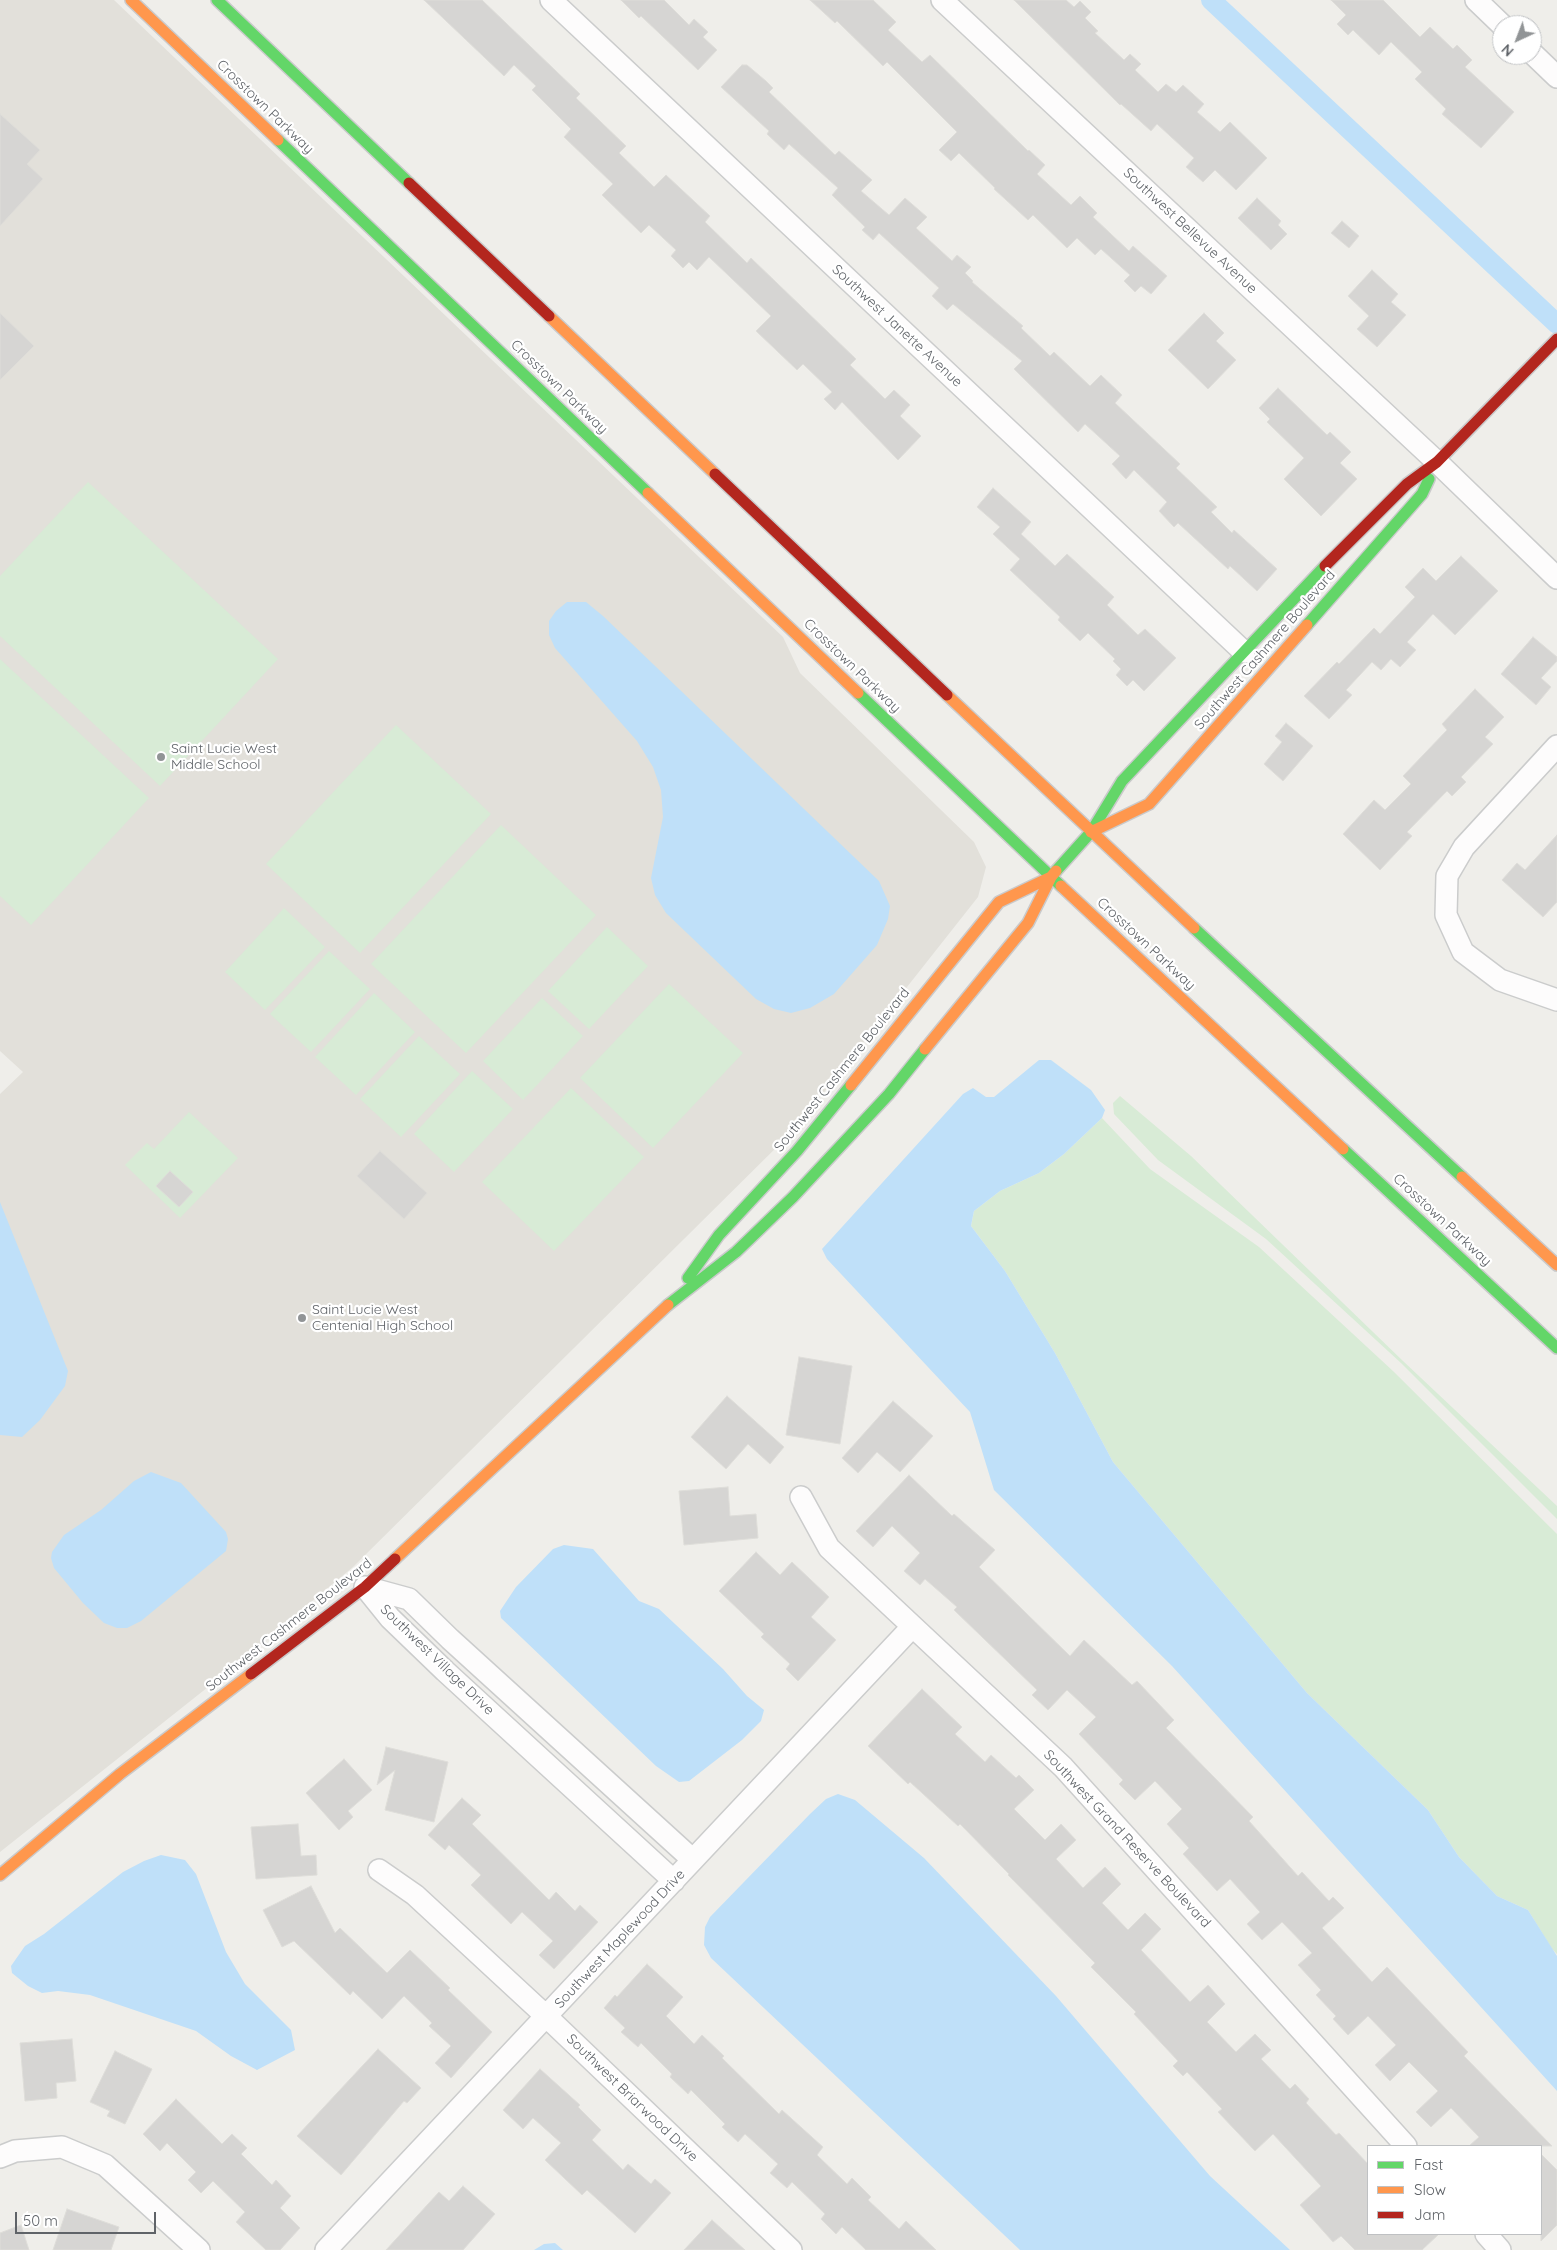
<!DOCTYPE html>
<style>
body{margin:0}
#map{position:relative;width:1557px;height:2250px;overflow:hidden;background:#efeeea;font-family:Quicksand,sans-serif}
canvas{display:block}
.legend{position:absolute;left:1367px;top:2145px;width:175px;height:90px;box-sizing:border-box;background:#fff;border:1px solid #bfc1c3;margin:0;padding:6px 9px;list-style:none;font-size:15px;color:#5f6368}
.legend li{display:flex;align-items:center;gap:10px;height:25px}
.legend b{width:25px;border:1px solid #bfc1c3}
.north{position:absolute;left:1492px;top:15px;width:50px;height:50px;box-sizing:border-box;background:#fff;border:1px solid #bfc1c3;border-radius:50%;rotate:223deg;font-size:14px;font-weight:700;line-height:20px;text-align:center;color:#5f6368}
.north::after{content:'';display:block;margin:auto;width:18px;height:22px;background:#919496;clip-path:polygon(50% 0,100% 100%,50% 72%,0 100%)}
.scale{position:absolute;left:15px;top:2212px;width:141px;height:22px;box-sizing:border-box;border:2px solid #5f6368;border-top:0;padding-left:6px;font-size:15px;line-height:18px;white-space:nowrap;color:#5f6368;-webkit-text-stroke:4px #fff;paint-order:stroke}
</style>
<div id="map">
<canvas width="1557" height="2250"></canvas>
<ul class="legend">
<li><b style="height:6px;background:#63d668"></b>Fast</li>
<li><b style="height:6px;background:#ff974d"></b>Slow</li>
<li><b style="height:6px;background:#b3261e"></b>Jam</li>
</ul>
<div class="north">N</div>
<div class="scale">50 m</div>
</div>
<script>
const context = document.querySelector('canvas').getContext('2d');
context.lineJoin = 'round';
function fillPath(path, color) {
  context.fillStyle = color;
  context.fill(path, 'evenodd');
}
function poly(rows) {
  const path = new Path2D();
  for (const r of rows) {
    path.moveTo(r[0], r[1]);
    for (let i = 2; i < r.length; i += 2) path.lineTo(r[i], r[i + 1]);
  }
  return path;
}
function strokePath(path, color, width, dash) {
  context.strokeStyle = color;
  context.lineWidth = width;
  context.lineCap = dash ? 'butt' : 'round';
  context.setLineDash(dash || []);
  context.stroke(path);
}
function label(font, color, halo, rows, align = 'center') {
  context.font = font + ' Quicksand,sans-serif';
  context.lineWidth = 4.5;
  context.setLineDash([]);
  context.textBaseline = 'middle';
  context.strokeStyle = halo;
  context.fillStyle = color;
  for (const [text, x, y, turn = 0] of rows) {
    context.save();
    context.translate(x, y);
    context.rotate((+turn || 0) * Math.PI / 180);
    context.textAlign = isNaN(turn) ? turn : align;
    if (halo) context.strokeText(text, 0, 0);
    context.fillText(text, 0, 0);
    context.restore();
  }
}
const education = poly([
 [0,0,114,0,783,637,800,673,974,842,986,867,978,897,795,1129,353,1567,232,1668,0,1852,0,1094,23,1072,0,1051]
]);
const green = poly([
 [88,482,278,659,160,786,0,636,0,576],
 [0,659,149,798,31,925,0,896],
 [396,725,491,814,360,953,266,864],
 [501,825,596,915,466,1053,371,964],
 [284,908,325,947,265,1010,225,972],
 [607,927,648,966,589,1029,548,991],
 [329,951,370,989,311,1052,270,1014],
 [669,984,743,1053,653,1148,580,1078],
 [374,993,415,1032,356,1095,315,1057],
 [542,998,583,1036,523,1100,483,1061],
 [419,1036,460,1074,401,1137,360,1099],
 [472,1071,513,1109,454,1172,414,1134],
 [571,1088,644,1157,554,1251,482,1182],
 [1120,1096,1191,1156,1403,1361,1557,1506,1557,1519,1401,1363,1266,1239,1158,1160,1114,1114,1113,1103],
 [189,1112,238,1158,180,1218,125,1165,147,1143,154,1149],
 [1102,1118,1150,1169,1259,1247,1393,1371,1557,1534,1557,1954,1552,1949,1528,1910,1497,1896,1459,1857,1428,1810,1307,1693,1113,1462,1055,1353,1005,1271,971,1226,974,1211,1000,1191,1039,1173,1064,1154]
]);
const water = poly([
 [567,602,586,602,603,616,879,881,890,906,888,919,877,945,834,994,810,1008,791,1013,774,1009,756,999,666,913,655,895,651,878,663,817,661,790,653,767,637,741,555,648,549,635,549,621,556,611],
 [1039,1060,1051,1060,1091,1090,1105,1110,1102,1118,1064,1154,1039,1173,1000,1191,974,1211,971,1226,1005,1271,1055,1353,1113,1462,1307,1693,1428,1810,1459,1857,1497,1896,1528,1910,1557,1956,1557,2091,1172,1666,994,1490,970,1412,827,1259,822,1249,963,1094,973,1088,986,1097,994,1097],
 [0,1202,68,1371,65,1386,40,1420,22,1437,0,1435],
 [151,1472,181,1483,226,1532,228,1539,226,1551,141,1621,127,1628,117,1628,104,1623,83,1603,54,1568,51,1558,52,1552,64,1535,101,1510,134,1481],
 [564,1545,593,1549,639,1601,659,1609,723,1669,747,1696,764,1710,761,1721,742,1740,689,1781,679,1782,656,1766,501,1618,500,1611,516,1587,553,1549],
 [838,1794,855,1800,924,1858,1056,1996,1210,2176,1290,2250,1020,2250,711,1958,704,1945,705,1927,710,1917,810,1814,826,1799],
 [161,1855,185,1860,196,1874,226,1952,245,1984,291,2030,295,2050,257,2070,231,2056,196,2031,90,1995,58,1991,42,1993,28,1986,12,1973,11,1966,25,1946,44,1934,123,1872,144,1861],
 [555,2243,563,2250,534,2250,544,2244]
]);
const canal = poly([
 [1211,0,1557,324]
]);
const building = poly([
 [424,0,482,0,580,94,576,98,626,146,619,153,654,187,666,175,710,216,705,222,747,263,751,258,856,359,850,365,885,399,894,390,910,405,900,416,921,436,898,460,842,402,835,410,824,399,832,392,803,364,797,370,756,331,771,316,709,257,697,270,689,262,683,268,671,256,676,250,649,225,641,233,602,195,613,184,564,137,571,129,532,90,536,86,514,65,504,76,424,0],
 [621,0,664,0,689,25,694,19,708,32,703,37,717,50,698,70,641,16,639,18,621,0],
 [810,0,873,0,896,22,888,30,922,62,930,55,1028,151,1029,150,1045,165,1037,174,1071,205,1080,196,1097,213,1093,217,1129,251,1133,246,1167,276,1151,294,1141,286,1135,292,1124,281,1130,275,1101,249,1095,255,1077,238,1067,248,1033,215,1028,220,994,189,995,188,959,153,951,161,939,150,957,132,887,62,883,66,837,21,835,23,810,0],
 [1014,0,1066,0,1074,7,1080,1,1091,12,1085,18,1098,31,1095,33,1124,60,1130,54,1141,64,1135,70,1158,92,1166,84,1176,92,1183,85,1204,104,1197,112,1220,132,1230,122,1267,158,1236,190,1215,170,1203,182,1186,167,1194,158,1157,124,1151,131,1121,104,1120,105,1014,0],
 [1331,0,1383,0,1420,37,1430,27,1453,49,1457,45,1472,60,1465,67,1514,112,1481,148,1442,114,1446,109,1415,79,1422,72,1391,42,1379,55,1353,30,1348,35,1337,24,1346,15,1331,0],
 [742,65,747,65,766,81,773,88,769,92,835,155,839,151,872,180,861,191,889,215,905,198,927,217,916,228,952,261,957,255,971,267,965,273,973,281,972,282,1023,326,1021,328,1050,356,1054,352,1090,386,1101,375,1122,395,1115,403,1180,464,1176,468,1217,507,1211,512,1232,533,1234,530,1277,569,1257,591,1230,566,1228,569,1178,523,1174,527,1159,511,1167,502,1134,470,1126,479,1112,464,1120,456,1085,424,1078,432,1014,369,1022,361,953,304,947,310,932,296,939,288,879,233,873,240,862,230,865,227,832,195,838,188,789,144,784,150,767,134,769,131,721,87,742,65],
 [0,114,40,150,27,164,43,179,0,226,0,114],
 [1257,198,1281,221,1278,225,1287,234,1271,250,1238,218,1257,198],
 [1342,221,1359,236,1349,248,1331,233,1342,221],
 [1372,270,1398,294,1391,302,1406,315,1377,347,1357,329,1369,316,1348,296,1372,270],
 [0,313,34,346,0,380,0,313],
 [1204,313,1224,333,1216,341,1236,360,1208,389,1168,350,1204,313],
 [1278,388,1327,435,1330,432,1351,452,1340,463,1357,479,1321,516,1284,479,1304,458,1267,422,1270,419,1259,408,1278,388],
 [993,488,1031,522,1021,534,1055,566,1067,554,1114,597,1107,605,1138,635,1145,629,1176,658,1144,691,1133,680,1127,686,1116,675,1121,669,1113,661,1115,659,1088,633,1080,641,1058,620,1060,617,1010,570,1020,559,993,534,1000,527,977,507,993,488],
 [1461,556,1498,591,1455,635,1433,614,1407,642,1416,650,1400,667,1391,659,1381,670,1372,662,1346,690,1352,695,1329,719,1304,696,1337,662,1339,664,1374,628,1380,634,1415,597,1405,587,1423,568,1436,581,1461,556],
 [1533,637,1557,657,1557,661,1541,678,1551,687,1536,705,1501,674,1533,637],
 [1475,689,1504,717,1485,737,1493,744,1461,777,1466,782,1452,796,1447,791,1407,832,1412,836,1380,870,1343,834,1374,800,1385,810,1411,784,1403,776,1447,730,1442,724,1475,689],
 [1286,723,1313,746,1283,781,1264,764,1282,742,1275,736,1286,723],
 [1557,835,1557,902,1543,917,1502,880,1517,863,1525,870,1557,835],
 [380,1151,427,1193,404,1219,357,1176,380,1151],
 [170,1171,193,1192,179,1207,156,1186,170,1171],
 [799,1357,852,1366,840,1444,786,1435,799,1357],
 [727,1396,784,1447,770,1464,748,1444,726,1469,691,1437,727,1396],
 [893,1401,933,1436,900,1472,877,1452,858,1473,842,1458,893,1401],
 [909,1475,952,1516,954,1514,995,1550,979,1567,1070,1656,1084,1640,1132,1685,1137,1681,1174,1720,1166,1728,1253,1817,1249,1821,1298,1876,1302,1872,1329,1901,1333,1897,1344,1908,1322,1928,1372,1982,1387,1967,1468,2052,1464,2056,1552,2146,1469,2146,1479,2137,1451,2108,1431,2127,1416,2112,1438,2091,1409,2062,1390,2081,1375,2065,1396,2045,1368,2016,1348,2035,1333,2019,1336,2016,1316,1995,1321,1990,1298,1965,1312,1953,1282,1922,1262,1940,1247,1924,1260,1912,1230,1879,1217,1891,1183,1854,1189,1848,1167,1824,1182,1809,1155,1781,1135,1800,1119,1784,1123,1780,1079,1734,1096,1717,1067,1690,1048,1710,1032,1695,1037,1690,954,1610,957,1607,925,1579,920,1585,904,1571,920,1553,892,1526,873,1547,856,1531,909,1475],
 [728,1487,730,1516,756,1514,758,1538,684,1545,679,1491,728,1487],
 [756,1552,780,1575,792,1562,829,1597,811,1617,836,1640,798,1681,786,1669,790,1664,761,1637,764,1634,719,1591,756,1552],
 [922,1689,962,1727,955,1734,985,1762,991,1755,1016,1778,1019,1775,1034,1790,1014,1809,1045,1840,1061,1824,1076,1840,1056,1859,1083,1888,1105,1867,1121,1884,1102,1903,1128,1930,1145,1913,1161,1929,1141,1950,1190,2002,1208,1985,1225,2004,1207,2022,1236,2052,1255,2034,1271,2050,1261,2059,1290,2089,1295,2084,1309,2099,1306,2103,1336,2135,1339,2133,1368,2164,1368,2234,1439,2234,1422,2250,1355,2250,1341,2236,1333,2242,1300,2205,1321,2186,1273,2134,1255,2151,1218,2112,1222,2109,1187,2072,1183,2076,1173,2066,1178,2061,1134,2014,1136,2012,1091,1967,1095,1963,1008,1875,1009,1874,960,1824,958,1826,910,1782,908,1784,868,1746,922,1689],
 [386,1747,448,1762,434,1822,385,1810,395,1770,377,1785,386,1747],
 [344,1759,372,1790,348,1811,353,1817,339,1830,306,1793,344,1759],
 [462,1798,481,1815,472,1824,549,1900,556,1892,575,1911,580,1905,598,1922,554,1969,539,1955,553,1941,522,1912,511,1924,471,1885,481,1875,449,1845,445,1850,428,1835,462,1798],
 [298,1824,301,1856,316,1855,317,1875,256,1879,251,1827,298,1824],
 [311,1886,335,1933,340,1928,387,1973,410,1950,450,1988,448,1990,492,2032,451,2078,435,2063,451,2046,429,2026,432,2023,404,1996,382,2019,353,1991,350,1995,294,1941,282,1947,263,1910,311,1886],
 [647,1964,683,1997,666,2016,694,2044,702,2035,724,2056,722,2058,779,2114,782,2110,823,2147,817,2155,847,2184,852,2178,871,2197,868,2200,899,2229,906,2221,936,2250,866,2250,842,2227,836,2234,821,2219,825,2214,792,2182,787,2188,770,2173,778,2164,745,2134,738,2142,722,2127,725,2124,691,2090,688,2094,670,2077,672,2074,641,2043,638,2047,621,2032,625,2028,604,2008,615,1995,617,1997,647,1964],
 [72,2039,76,2081,56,2083,57,2098,25,2101,20,2043,72,2039],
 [378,2049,421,2088,407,2103,404,2101,341,2175,297,2136,378,2049],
 [115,2051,152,2069,125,2124,107,2116,110,2111,90,2102,115,2051],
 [540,2069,580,2105,578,2107,601,2130,592,2140,623,2170,628,2164,651,2184,655,2179,671,2193,635,2233,587,2190,582,2195,545,2160,561,2143,533,2118,523,2129,503,2110,540,2069],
 [176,2099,222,2144,232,2134,247,2148,241,2154,272,2185,276,2180,291,2196,280,2208,300,2228,280,2250,266,2250,236,2222,245,2212,213,2181,201,2193,188,2180,196,2172,167,2143,160,2151,143,2134,176,2099],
 [1541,2154,1557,2170,1557,2225,1541,2241,1541,2154],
 [463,2186,495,2214,463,2250,386,2250,439,2192,449,2201,463,2186],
 [67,2209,119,2227,111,2250,53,2250,67,2209],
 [712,2220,745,2250,684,2250,712,2220],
 [21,2225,29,2250,0,2250,0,2233,21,2225]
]);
const street = poly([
 [551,0,1244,652],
 [942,0,1437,462,1557,578],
 [1476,0,1502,25],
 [1532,53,1557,77],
 [1557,746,1464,847,1447,876,1446,915,1463,952,1500,980,1557,1000],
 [801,1497,829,1548,1063,1767,1406,2146],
 [365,1587,409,1599,450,1639,693,1860],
 [365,1587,390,1618,445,1671,674,1881],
 [379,1870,415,1895,547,2017,791,2250],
 [0,2157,15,2151,62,2147,105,2165,199,2250],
 [1486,2234,1500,2250],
 [326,2250,912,1627]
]);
const fast = poly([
 [217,0,409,183],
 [278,140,648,493],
 [1307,625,1422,494,1429,479],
 [858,693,1061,886],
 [1056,871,1091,832,1122,781,1325,566],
 [1194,928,1462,1177],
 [1343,1149,1557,1348],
 [688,1278,719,1235,797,1151,851,1085],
 [668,1305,736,1252,793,1197,889,1094,925,1049]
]);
const slow = poly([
 [131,0,278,140],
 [549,316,715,474],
 [648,493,858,693],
 [947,695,1194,928],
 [1091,832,1149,804,1307,625],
 [1061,886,1343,1149],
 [925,1049,1028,923,1051,877,1056,871],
 [851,1085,999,902,1051,877],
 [1462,1177,1557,1265],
 [395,1559,668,1305],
 [0,1875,120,1774,251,1674]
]);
const jam = poly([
 [409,183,549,316],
 [715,474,947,695],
 [1325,566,1407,484,1437,462,1557,339],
 [251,1674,365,1587,395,1559]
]);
const markers = [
 [161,757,5,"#919496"],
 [302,1318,5,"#919496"]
];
const streetNames = [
 ["Crosstown Parkway",265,107,44],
 ["Southwest Bellevue Avenue",1190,231,43],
 ["Southwest Janette Avenue",897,326,43],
 ["Crosstown Parkway",559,387,44],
 ["Southwest Cashmere Boulevard",1265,650,-49],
 ["Crosstown Parkway",852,666,44],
 ["Crosstown Parkway",1146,944,43],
 ["Southwest Cashmere Boulevard",842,1070,-51],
 ["Crosstown Parkway",1442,1220,43],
 ["Southwest Cashmere Boulevard",289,1625,-38],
 ["Southwest Village Drive",437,1660,44],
 ["Southwest Grand Reserve Boulevard",1127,1839,47],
 ["Southwest Maplewood Drive",620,1939,-47],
 ["Southwest Briarwood Drive",632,2098,44]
];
const poiNames = [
 ["Saint Lucie West",171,749],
 ["Middle School",171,765],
 ["Saint Lucie West",312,1310],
 ["Centenial High School",312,1326]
];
fillPath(education, '#e2e0da');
fillPath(green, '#d8ebd6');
fillPath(water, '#bfe0f9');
strokePath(canal, '#bfe0f9', 20);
fillPath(building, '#d6d5d3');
strokePath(building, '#deddd9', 1);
strokePath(street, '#cbcccc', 24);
strokePath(fast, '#cacacb', 14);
strokePath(slow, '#cacacb', 14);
strokePath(jam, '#cacacb', 14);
strokePath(street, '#fdfcfc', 21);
strokePath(fast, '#63d668', 11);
strokePath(slow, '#ff974d', 11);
strokePath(jam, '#b3261e', 11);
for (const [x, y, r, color] of markers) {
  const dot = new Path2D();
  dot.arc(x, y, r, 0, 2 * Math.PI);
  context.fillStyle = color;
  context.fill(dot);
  strokePath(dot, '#fff', 2);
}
label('14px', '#5f6368', '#fff', streetNames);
label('14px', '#5f6368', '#fff', poiNames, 'left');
</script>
